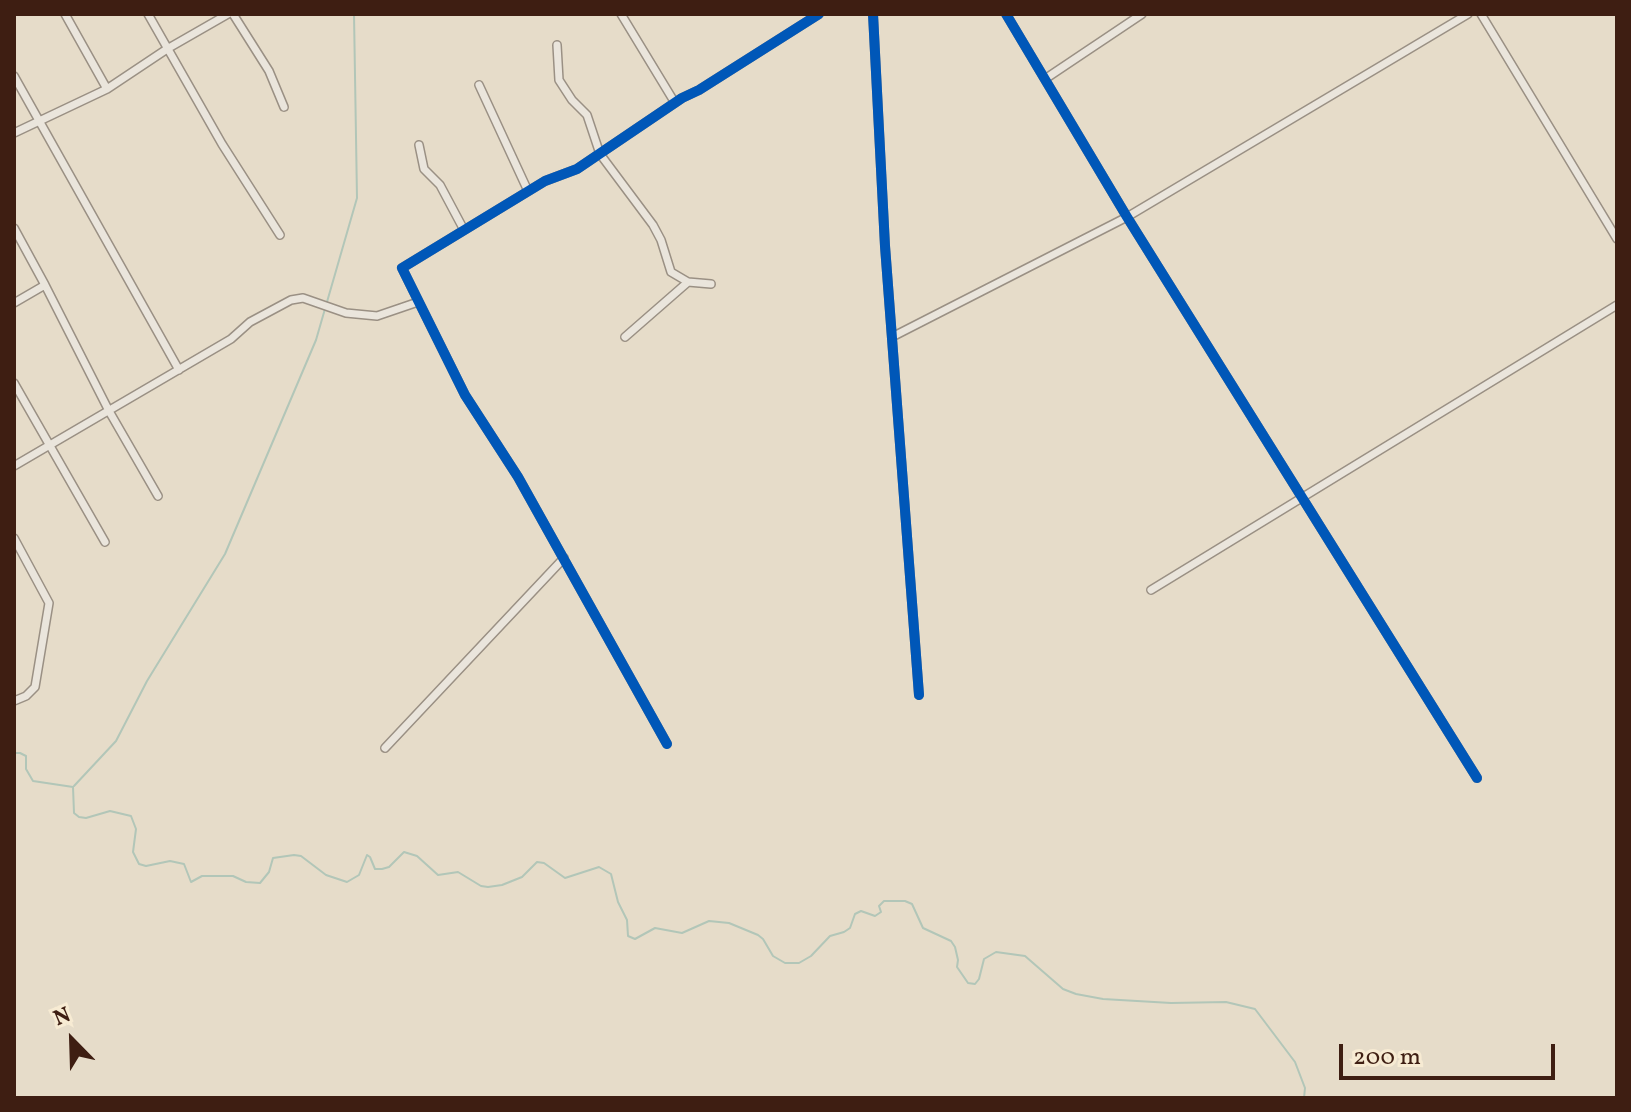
<!DOCTYPE html>
<style>
body{margin:0}
#map{position:relative;width:1631px;height:1112px;overflow:hidden;background:#e6dcc9;font-family:Vollkorn,serif}
canvas{display:block}
.frame{position:absolute;inset:0;border:16px solid #3e1e12;pointer-events:none}
.north{position:absolute;left:32px;top:1000px;width:80px;height:80px;-webkit-text-stroke:6px #f7ebd3;paint-order:stroke;rotate:337deg;font-size:22px;font-weight:700;line-height:32px;text-align:center;color:#3e1e12}
.north::after{content:'';display:block;margin:auto;width:28px;height:36px;background:#3e1e12;clip-path:polygon(50% 0,100% 100%,50% 72%,0 100%)}
.scale{position:absolute;left:1339px;top:1044px;width:216px;height:36px;box-sizing:border-box;border:4px solid #3e1e12;border-top:0;padding-left:10px;font-size:24px;line-height:28px;white-space:nowrap;color:#3e1e12;-webkit-text-stroke:6px #f7ebd3;paint-order:stroke}
</style>
<div id="map">
<canvas width="1631" height="1112"></canvas>
<div class="frame"></div>
<div class="north">N</div>
<div class="scale">200 m</div>
</div>
<script>
const context = document.querySelector('canvas').getContext('2d');
context.lineJoin = 'round';
function poly(rows) {
  const path = new Path2D();
  for (const r of rows) {
    path.moveTo(r[0], r[1]);
    for (let i = 2; i < r.length; i += 2) path.lineTo(r[i], r[i + 1]);
  }
  return path;
}
function strokePath(path, color, width, dash) {
  context.strokeStyle = color;
  context.lineWidth = width;
  context.lineCap = dash ? 'butt' : 'round';
  context.setLineDash(dash || []);
  context.stroke(path);
}
const stream = poly([
 [14,753,20,753,26,756,26,769,33,781,73,787,74,813,79,817,86,818,110,811,131,816,136,829,133,852,139,864,146,866,170,861,184,864,191,882,202,876,233,876,246,882,260,883,269,872,273,858,294,855,301,856,326,875,347,882,359,875,367,855,370,857,375,869,382,869,389,867,404,852,417,856,438,875,458,872,481,886,488,887,502,885,522,877,537,862,544,863,565,878,599,867,611,874,618,902,627,920,628,936,635,939,655,928,682,933,709,921,729,923,758,935,763,939,773,956,785,963,799,963,811,956,830,936,844,932,850,928,855,914,861,911,875,916,881,912,879,906,884,901,905,901,912,904,923,928,951,941,955,947,958,960,957,967,968,983,975,984,979,979,984,959,996,952,1025,956,1063,989,1076,994,1103,999,1171,1003,1226,1002,1255,1009,1295,1062,1305,1088,1304,1098],
 [74,786,116,741,147,681,225,554,316,340,357,198,354,14]
]);
const minor = poly([
 [65,14,107,89],
 [148,14,222,144,280,235],
 [233,14,269,71,284,107],
 [621,14,675,103],
 [873,14,885,246,919,695],
 [1006,14,1127,217,1477,778],
 [1481,14,1617,239],
 [557,45,559,80,572,100,587,115,600,154,653,225,661,240,671,272,688,282,711,284],
 [14,76,179,370],
 [1045,79,1142,14],
 [479,85,528,191],
 [14,133,107,89,167,49,228,14],
 [419,145,424,169,440,185,464,230],
 [14,228,45,285],
 [14,303,45,285,109,411,158,496],
 [625,337,688,282],
 [892,337,1127,217,1468,14],
 [14,383,105,542],
 [14,466,231,339,250,322,291,300,303,298,346,313,377,316,418,302],
 [14,538,49,603,35,687,26,696,14,701],
 [1151,590,1617,305],
 [667,744,518,477,465,395,402,268,545,181,577,169,682,98,699,90,819,14],
 [385,748,564,558]
]);
const cycleway = poly([
 [873,14,885,246,919,695],
 [1006,14,1127,217,1477,778],
 [667,744,518,477,465,395,402,268,545,181,577,169,682,98,699,90,819,14]
]);
strokePath(stream, '#b2c6b8', 2);
strokePath(minor, '#9a9084', 10);
strokePath(minor, '#eae5dc', 7);
strokePath(cycleway, '#0057b8', 10);
</script>
